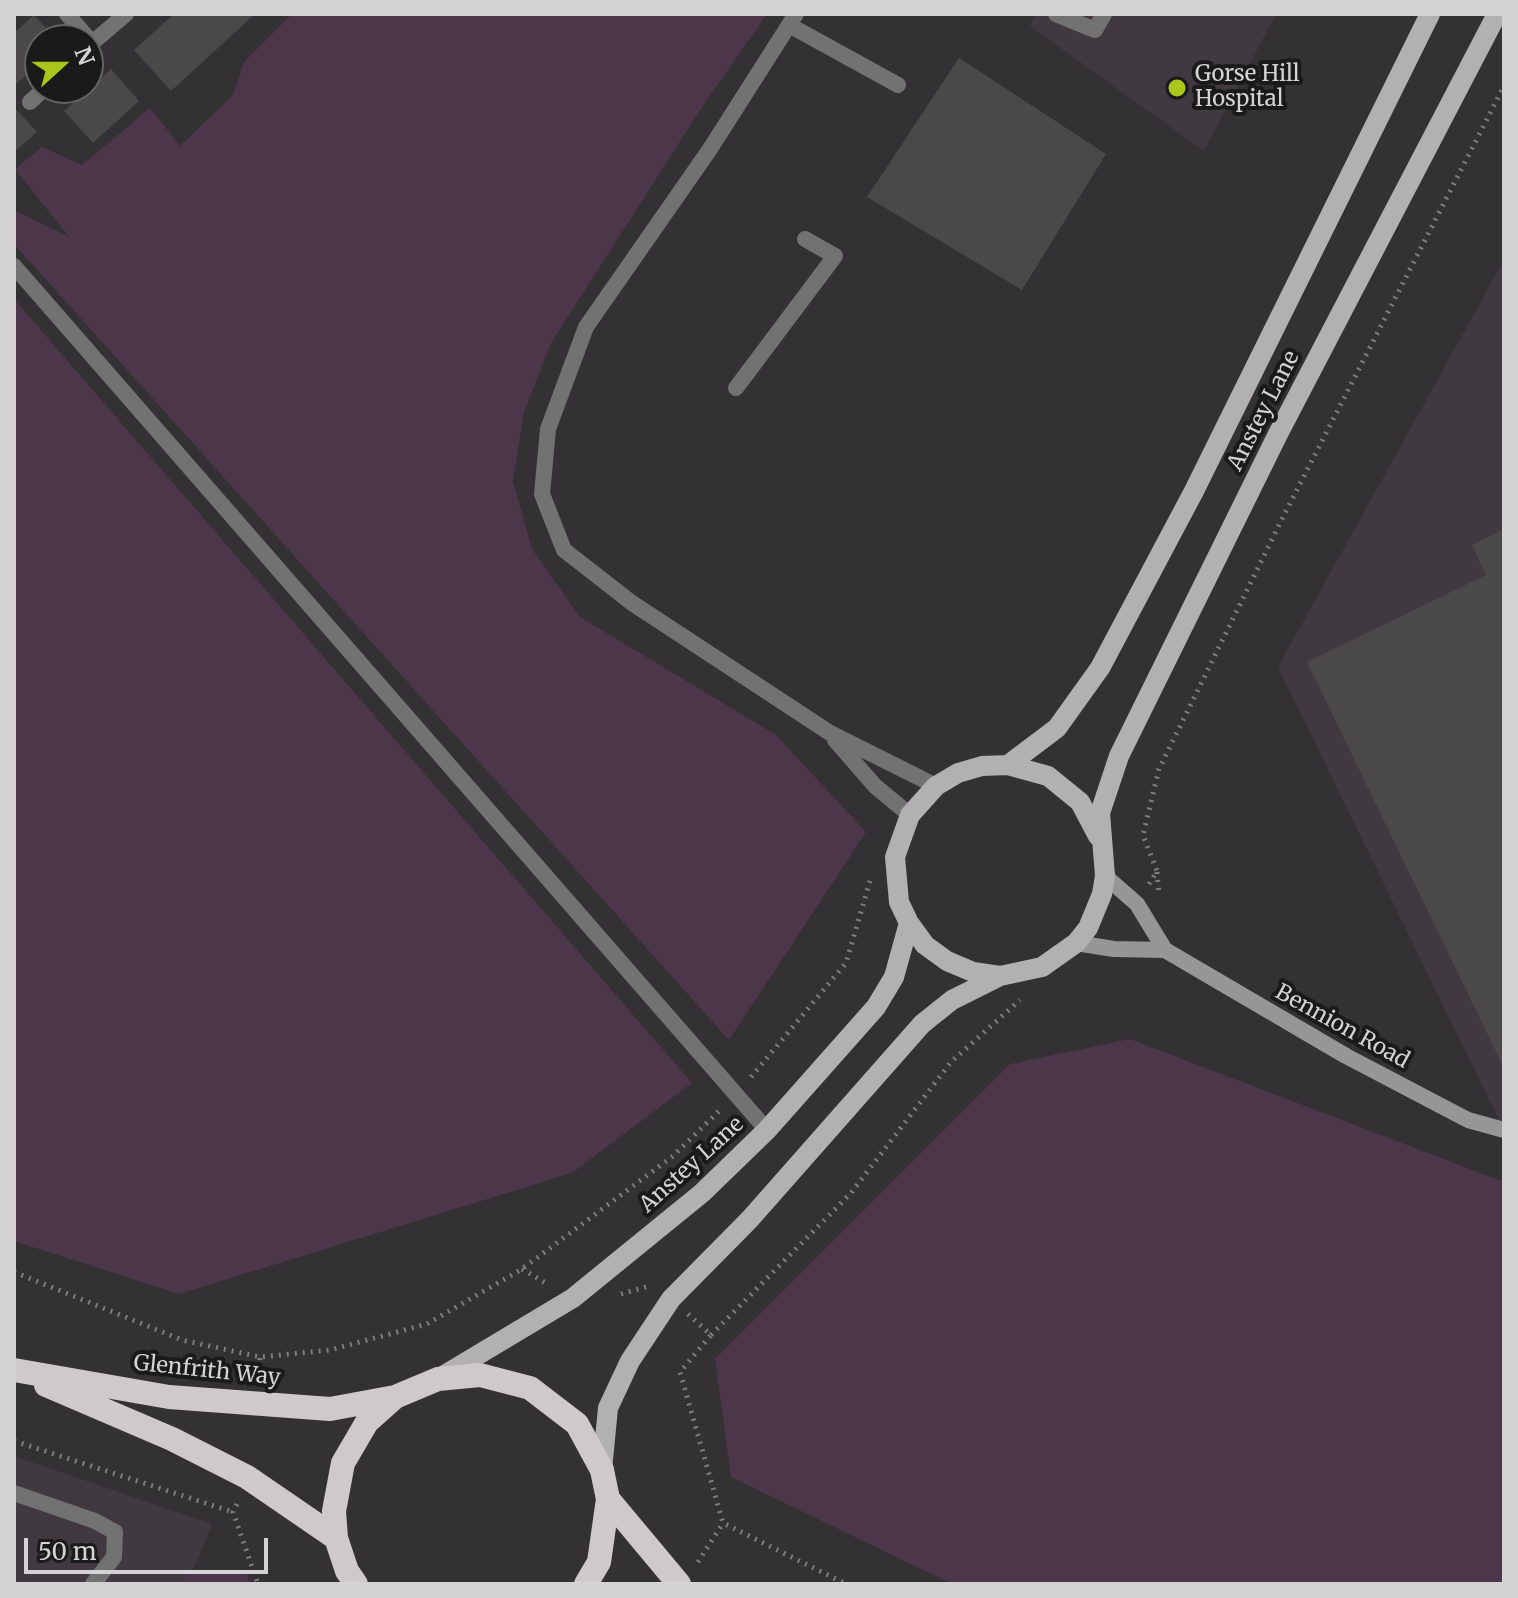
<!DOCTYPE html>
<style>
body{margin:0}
#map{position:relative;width:1518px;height:1598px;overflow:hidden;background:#343134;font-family:Merriweather,serif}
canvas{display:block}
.frame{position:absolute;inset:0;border:16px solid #d4d2d4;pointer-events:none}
.north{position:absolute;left:24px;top:24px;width:80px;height:80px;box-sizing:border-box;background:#1b1a1b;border:2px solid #656465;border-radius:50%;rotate:69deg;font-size:22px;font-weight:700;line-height:32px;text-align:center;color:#d4d2d4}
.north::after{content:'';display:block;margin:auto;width:28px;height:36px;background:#a9c71a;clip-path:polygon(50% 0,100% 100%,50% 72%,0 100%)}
.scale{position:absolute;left:24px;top:1538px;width:244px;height:36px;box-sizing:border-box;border:4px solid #d4d2d4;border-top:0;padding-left:10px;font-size:24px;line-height:28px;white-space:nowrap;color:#d4d2d4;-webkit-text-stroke:6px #1b1a1b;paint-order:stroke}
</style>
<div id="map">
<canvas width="1518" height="1598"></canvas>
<div class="frame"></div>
<div class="north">N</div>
<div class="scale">50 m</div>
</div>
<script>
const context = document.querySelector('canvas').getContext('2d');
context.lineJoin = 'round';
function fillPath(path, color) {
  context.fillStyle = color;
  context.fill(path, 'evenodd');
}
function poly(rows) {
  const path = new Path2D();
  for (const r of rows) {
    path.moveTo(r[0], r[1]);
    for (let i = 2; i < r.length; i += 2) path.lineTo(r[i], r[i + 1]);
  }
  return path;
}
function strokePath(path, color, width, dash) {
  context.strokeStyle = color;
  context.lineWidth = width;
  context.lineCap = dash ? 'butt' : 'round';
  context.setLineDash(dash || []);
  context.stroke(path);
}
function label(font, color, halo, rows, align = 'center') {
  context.font = font + ' Merriweather,serif';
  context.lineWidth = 8;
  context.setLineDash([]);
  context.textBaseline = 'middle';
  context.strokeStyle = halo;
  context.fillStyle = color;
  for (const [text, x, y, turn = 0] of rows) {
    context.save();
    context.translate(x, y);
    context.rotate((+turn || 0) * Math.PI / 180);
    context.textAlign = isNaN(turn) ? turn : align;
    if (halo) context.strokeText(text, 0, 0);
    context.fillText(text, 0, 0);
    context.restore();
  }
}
const built = poly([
 [1037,14,1276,14,1204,151,1030,26],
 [1504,260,1504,1130,1278,667],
 [14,1456,212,1524,187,1584,14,1584]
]);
const green = poly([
 [292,14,767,14,702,107,551,343,524,412,513,482,532,549,580,617,776,735,866,832,729,1040,14,244,14,210,69,237,15,169,42,147,82,165,150,108,180,146,233,95,244,62],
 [14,299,692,1083,572,1173,179,1294,14,1241],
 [1130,1039,1504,1182,1504,1584,952,1584,731,1477,715,1359,1010,1064],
 [191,1571,247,1573,250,1584,180,1584]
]);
const building = poly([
 [174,14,255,14,171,91,134,50],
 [34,15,56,40,40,40,40,63,14,86,14,33],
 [959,58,1106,154,1022,290,867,197],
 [111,69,139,101,93,143,64,111],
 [14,107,37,132,14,152],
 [1504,529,1504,1068,1307,662,1486,575,1472,545]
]);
const path = poly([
 [1157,872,1159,894],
 [1149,884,1157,871,1143,835,1159,769,1283,517,1504,86],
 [751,1077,846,963,870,881],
 [522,1269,549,1285],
 [14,1272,182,1340,260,1357,330,1350,427,1324,522,1269,673,1156,719,1111],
 [621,1294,649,1286],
 [688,1314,711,1335,680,1372,723,1523,846,1584],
 [711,1335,851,1193,951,1062,1020,1000],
 [259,1376,260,1357],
 [14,1441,233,1512],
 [237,1504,233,1512,258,1584],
 [698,1562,723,1523]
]);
const lane = poly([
 [67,14,92,43,88,48],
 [796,14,710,149,586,327,548,429,542,494,564,550,632,603,830,733,936,786],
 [1056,14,1095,30,1104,14],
 [789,25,898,85],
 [92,43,126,14],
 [30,102,45,88],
 [14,266,767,1130],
 [736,388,835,256,805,239],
 [835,740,875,786,910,815],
 [14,1493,95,1521,115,1532,114,1557,93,1584]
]);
const secondary = poly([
 [1105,876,1137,904,1165,950,1346,1056,1468,1120,1504,1130],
 [1076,943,1114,949,1165,950]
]);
const primary = poly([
 [1008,765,1057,728,1100,668,1194,491,1430,14],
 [1000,976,973,972,947,961,925,945,909,923,899,902,895,857,910,815,936,786,958,773,982,766,1008,765,1048,776,1080,802,1098,836],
 [441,1377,573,1298,702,1193,767,1130,876,1007,894,977,909,923],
 [602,1470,608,1408,630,1361,671,1299,750,1219,922,1024,952,1000,1000,976,1042,967,1076,943,1088,928,1102,894,1105,876,1100,813,1119,756,1278,434,1497,14]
]);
const highway = poly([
 [14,1370,169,1397,330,1409,395,1397],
 [46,1385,172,1439,247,1477,336,1538],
 [608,1499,679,1584],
 [356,1584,347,1571,336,1538,334,1511,343,1463,367,1422,395,1397,438,1379,480,1375,530,1388,577,1424,602,1470,608,1499,599,1562,586,1584]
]);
const markers = [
 [1177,88,10,"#a9c71a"]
];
const poiNames = [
 ["Gorse Hill",1195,75],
 ["Hospital",1195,100]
];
const streetNames = [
 ["Anstey Lane",1264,411,-63],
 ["Bennion Road",1342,1027,29],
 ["Anstey Lane",692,1165,-42],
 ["Glenfrith Way",207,1371,6]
];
fillPath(built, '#413940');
fillPath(green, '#4b3749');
fillPath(building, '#4b484a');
strokePath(path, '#7f7c7f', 5, [2, 6]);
strokePath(lane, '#737273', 16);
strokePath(secondary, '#979597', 16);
strokePath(primary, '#b3b0b3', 20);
strokePath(highway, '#cdc9cc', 24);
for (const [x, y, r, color] of markers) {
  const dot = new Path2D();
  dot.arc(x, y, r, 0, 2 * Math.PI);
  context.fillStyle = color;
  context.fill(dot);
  strokePath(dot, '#1b1a1b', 3);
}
label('22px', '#d4d2d4', '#1b1a1b', poiNames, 'left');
label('22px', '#d4d2d4', '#1b1a1b', streetNames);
</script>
